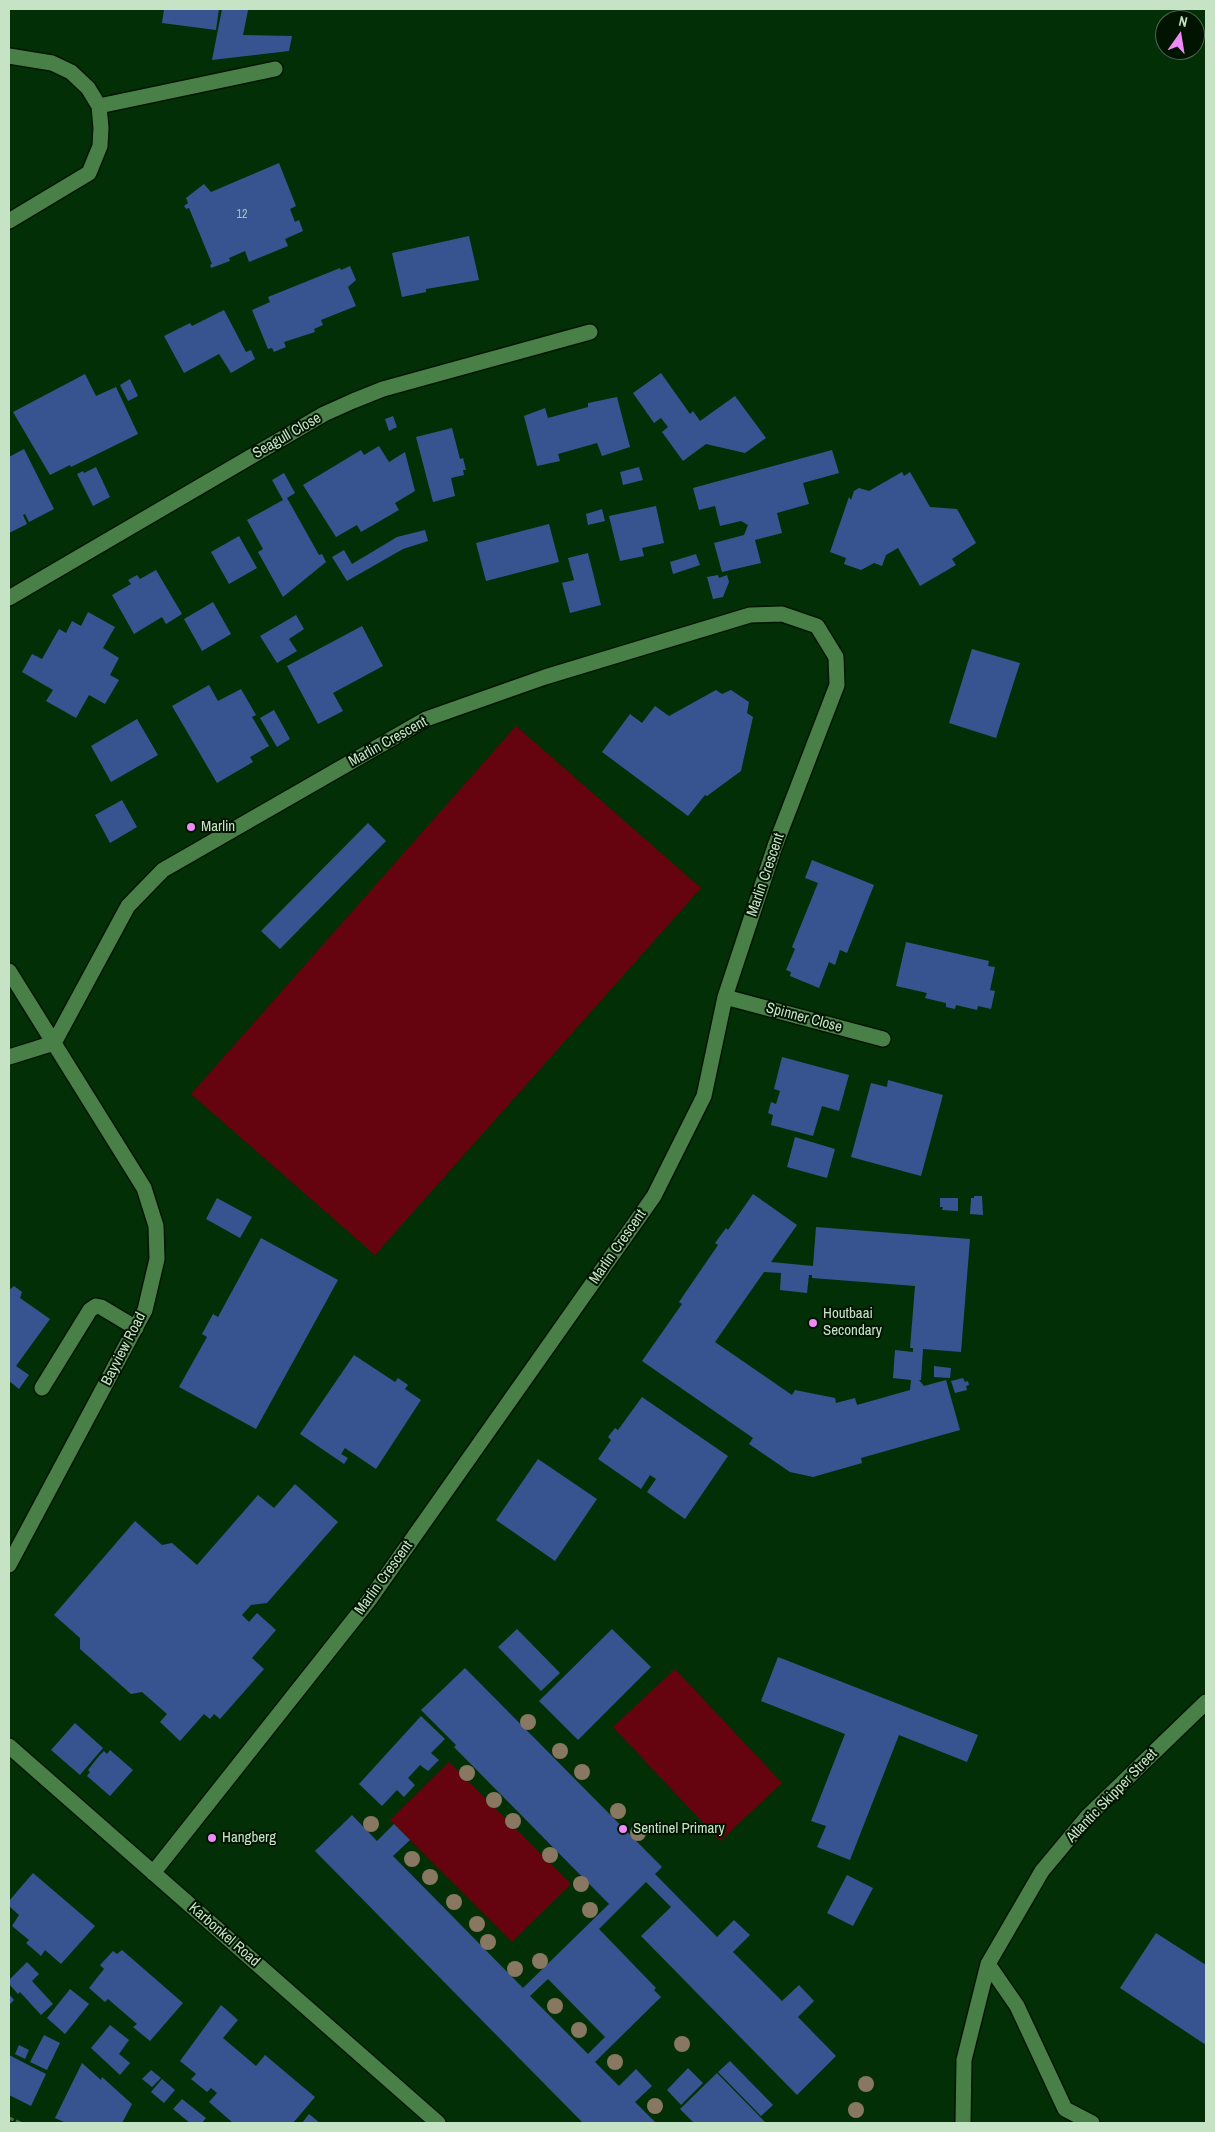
<!DOCTYPE html>
<style>
body{margin:0}
#map{position:relative;width:1215px;height:2132px;overflow:hidden;background:#032f06;font-family:"Archivo Narrow",sans-serif}
canvas{display:block}
.frame{position:absolute;inset:0;border:10px solid #c6e4c5;pointer-events:none}
.north{position:absolute;left:1155px;top:10px;width:50px;height:50px;box-sizing:border-box;background:#011401;border:1px solid #50674f;border-radius:50%;rotate:13deg;font-size:14px;font-weight:700;line-height:20px;text-align:center;color:#c6e4c5}
.north::after{content:'';display:block;margin:auto;width:18px;height:22px;background:#ee8bf8;clip-path:polygon(50% 0,100% 100%,50% 72%,0 100%)}
</style>
<div id="map">
<canvas width="1215" height="2132"></canvas>
<div class="frame"></div>
<div class="north">N</div>
</div>
<script>
const context = document.querySelector('canvas').getContext('2d');
context.lineJoin = 'round';
function fillPath(path, color) {
  context.fillStyle = color;
  context.fill(path, 'evenodd');
}
function poly(rows) {
  const path = new Path2D();
  for (const r of rows) {
    path.moveTo(r[0], r[1]);
    for (let i = 2; i < r.length; i += 2) path.lineTo(r[i], r[i + 1]);
  }
  return path;
}
function strokePath(path, color, width, dash) {
  context.strokeStyle = color;
  context.lineWidth = width;
  context.lineCap = dash ? 'butt' : 'round';
  context.setLineDash(dash || []);
  context.stroke(path);
}
function label(font, color, halo, rows, align = 'center') {
  context.font = font + ' "Archivo Narrow",sans-serif';
  context.lineWidth = 4;
  context.setLineDash([]);
  context.textBaseline = 'middle';
  context.strokeStyle = halo;
  context.fillStyle = color;
  for (const [text, x, y, turn = 0] of rows) {
    context.save();
    context.translate(x, y);
    context.rotate((+turn || 0) * Math.PI / 180);
    context.textAlign = isNaN(turn) ? turn : align;
    if (halo) context.strokeText(text, 0, 0);
    context.fillText(text, 0, 0);
    context.restore();
  }
}
const green = poly([
 [516,726,701,888,375,1255,191,1094],
 [675,1669,782,1783,720,1841,613,1727],
 [449,1762,571,1884,512,1942,390,1820]
]);
const building = poly([
 [164,9,219,9,216,30,162,23],
 [222,9,248,10,243,35,292,36,289,51,212,60],
 [279,163,296,206,290,209,295,222,299,220,303,231,285,239,288,246,249,262,245,251,229,258,230,261,211,268,210,265,212,264,189,208,186,209,184,206,188,203,186,198,204,184,211,192],
 [469,236,479,280,426,289,426,292,402,297,392,253],
 [350,266,356,280,348,287,356,306,321,320,323,325,314,329,315,332,284,342,286,347,274,352,272,348,268,349,252,310,270,302,268,297,340,268,341,270],
 [224,310,246,352,251,350,255,359,231,373,219,354,184,373,164,336,190,323,192,326],
 [661,373,690,414,693,411,700,421,735,396,766,438,745,453,706,444,683,461,662,432,668,427,661,418,654,423,633,393],
 [85,374,96,396,116,387,138,434,71,467,70,465,50,475,13,412],
 [130,379,138,396,128,401,120,385],
 [617,397,630,447,602,456,597,443,558,454,560,461,537,466,524,416,545,408,548,418,588,407,588,403],
 [393,416,397,427,389,431,385,419],
 [452,428,460,459,463,458,466,470,463,470,464,475,451,478,455,496,433,502,416,437],
 [379,446,389,462,405,452,415,491,395,503,399,510,361,532,357,525,336,537,303,485,361,450,364,455],
 [24,449,54,509,29,522,25,514,23,515,27,524,9,533,9,457],
 [832,450,839,473,803,483,809,504,777,513,782,533,755,540,761,563,722,572,714,543,744,535,748,525,741,521,720,526,715,506,699,510,693,488],
 [96,467,110,497,93,506,77,474,83,471,84,473],
 [639,467,643,480,623,485,620,472],
 [902,472,904,476,910,472,930,507,957,509,976,543,952,559,956,565,920,586,898,548,886,555,882,566,874,563,861,570,844,564,846,558,830,552,849,497,851,500,854,491,859,488,869,491],
 [284,473,295,493,287,498,319,555,322,554,326,562,283,597,258,552,263,549,247,520,283,500,272,480],
 [656,506,664,543,642,548,644,556,620,561,609,516],
 [602,509,605,521,588,525,586,514],
 [549,524,559,562,486,581,476,543],
 [425,530,428,541,403,549,347,581,332,557,344,550,352,564,397,537],
 [239,536,257,568,229,584,211,552],
 [588,553,601,605,570,613,562,583,574,580,568,558],
 [696,554,700,565,673,574,670,562],
 [156,570,182,614,166,624,162,617,134,634,112,595,131,584,128,580,137,575,140,579],
 [718,575,719,578,727,575,729,582,723,597,713,599,707,577],
 [213,602,231,634,202,651,184,619],
 [88,612,115,627,103,648,119,658,110,675,119,680,105,704,89,695,76,718,46,701,53,690,22,672,32,654,42,659,59,629,66,633,72,621,81,626],
 [296,615,304,629,289,639,297,651,277,663,260,636],
 [362,626,383,666,333,693,343,711,318,724,287,666],
 [972,649,1020,663,996,738,949,723],
 [209,685,218,701,241,689,256,715,252,717,269,746,250,757,253,762,217,783,172,706],
 [716,690,722,694,731,690,749,702,747,713,753,717,741,771,707,796,705,795,688,816,602,752,630,714,642,723,655,706,669,716],
 [274,710,290,739,277,747,260,718],
 [137,719,158,755,111,782,91,746],
 [122,800,137,827,110,843,95,815],
 [368,823,386,841,280,949,261,931],
 [812,860,874,885,847,953,840,950,835,965,829,962,819,988,790,976,791,972,786,970,795,949,792,947,818,883,805,878],
 [906,942,989,961,988,966,995,967,990,990,995,991,991,1009,978,1006,977,1010,956,1005,955,1009,946,1007,946,1003,925,998,927,993,896,986],
 [782,1057,849,1075,839,1111,822,1106,813,1136,771,1125,773,1115,768,1113,771,1102,776,1104,780,1091,774,1089],
 [888,1080,943,1095,921,1176,851,1157,871,1083,887,1087],
 [795,1137,835,1149,827,1178,787,1167],
 [753,1194,797,1225,771,1262,813,1266,816,1227,970,1239,961,1352,923,1349,921,1380,919,1380,924,1386,946,1380,960,1430,861,1458,862,1463,813,1477,790,1472,749,1444,753,1438,642,1361,682,1304,679,1302,718,1245,715,1243,726,1228,728,1230],
 [764,1272,781,1273,780,1290,807,1293,809,1275,812,1275,812,1278,915,1286,910,1348,913,1348,913,1352,895,1350,893,1378,911,1380,910,1390,857,1405,855,1398,836,1403,835,1398,795,1390,792,1395,715,1342],
 [974,1196,982,1196,983,1215,970,1214,971,1198,974,1198],
 [217,1198,252,1217,240,1238,206,1219],
 [940,1198,958,1198,958,1211,942,1210,943,1207,940,1207],
 [261,1238,338,1280,256,1429,179,1387,207,1337,202,1334,213,1314,218,1317],
 [14,1286,22,1292,20,1298,50,1319,16,1366,29,1375,19,1389,9,1381,9,1290],
 [354,1355,395,1382,398,1378,408,1385,405,1389,421,1400,376,1469,345,1448,341,1454,348,1458,344,1464,300,1434],
 [934,1366,951,1368,950,1378,934,1377],
 [963,1378,965,1382,968,1381,969,1385,966,1386,967,1390,955,1393,951,1381],
 [642,1397,728,1456,685,1519,647,1492,656,1479,650,1475,641,1489,598,1459,611,1440,608,1437,615,1428,618,1430],
 [538,1459,597,1499,555,1561,496,1520],
 [295,1484,338,1522,267,1603,251,1605,242,1615,249,1622,257,1613,276,1630,252,1658,264,1669,220,1719,214,1714,210,1719,204,1714,180,1741,160,1722,167,1714,142,1692,131,1694,80,1649,80,1638,54,1615,135,1521,162,1545,172,1543,197,1565,258,1495,274,1508],
 [517,1629,560,1673,541,1691,498,1647],
 [612,1629,651,1667,578,1740,539,1701],
 [778,1657,978,1735,967,1762,899,1735,850,1860,817,1847,826,1826,811,1821,845,1734,761,1701],
 [465,1668,662,1867,655,1874,717,1937,734,1920,750,1935,733,1952,782,2001,799,1985,814,2001,798,2017,836,2056,797,2095,641,1936,671,1907,646,1882,599,1929,656,1988,654,1990,661,1997,595,2062,619,2086,636,2069,652,2086,635,2102,656,2123,583,2123,315,1851,352,1815,377,1841,394,1824,410,1840,393,1856,523,1988,609,1904,454,1747,456,1745,421,1710],
 [548,1979,605,2037,588,2054,530,1996],
 [421,1716,445,1739,431,1753,439,1760,428,1771,420,1765,408,1778,415,1785,404,1797,397,1790,382,1806,359,1784],
 [75,1723,103,1748,80,1775,51,1750],
 [110,1750,133,1770,110,1796,87,1776,90,1772,88,1770,99,1756,104,1751,107,1754],
 [33,1873,95,1926,61,1964,45,1950,41,1956,26,1943,29,1940,12,1926,19,1915,9,1906,9,1901],
 [847,1875,873,1888,853,1926,827,1913],
 [1156,1933,1206,1965,1206,2045,1120,1988],
 [122,1950,183,2003,150,2041,133,2027,137,2024,108,1999,105,2002,89,1988,104,1969,100,1965,113,1951,117,1954],
 [27,1962,39,1974,32,1981,53,2004,41,2015,20,1992,18,1994,9,1984,9,1980],
 [70,1989,89,2004,65,2034,47,2018],
 [9,1994,14,2000,9,2005],
 [221,2005,238,2020,223,2038,256,2066,265,2055,315,2097,293,2123,233,2123,209,2102,217,2093,211,2088,207,2092,191,2079,196,2074,180,2061],
 [110,2025,129,2040,119,2054,130,2063,120,2075,91,2048],
 [44,2035,60,2043,47,2070,30,2062],
 [19,2045,29,2050,25,2059,15,2054],
 [9,2055,46,2074,31,2106,9,2095],
 [730,2061,773,2105,761,2116,718,2072],
 [82,2063,101,2080,102,2077,132,2104,122,2123,66,2123,55,2118],
 [688,2068,703,2083,681,2105,667,2090],
 [151,2070,161,2078,152,2087,142,2079],
 [717,2073,766,2123,694,2123,680,2109],
 [162,2079,175,2090,164,2103,151,2092],
 [182,2099,206,2118,202,2123,190,2123,173,2109],
 [309,2114,320,2123,302,2123]
]);
const path = poly([
 [9,2118,21,2123]
]);
const minor = poly([
 [9,56,52,63,71,72,88,88,99,106,101,128,100,146,89,173,9,221],
 [99,106,275,69],
 [9,598,324,414,353,401,383,389,590,332],
 [9,971,144,1188,156,1226,157,1259,145,1310,9,1565],
 [725,997,883,1039],
 [54,1043,128,906,163,870,426,719,545,677,750,615,782,614,817,626,836,657,837,685,775,846,725,997,704,1096,654,1196,370,1599,153,1873],
 [9,1057,54,1043],
 [42,1388,90,1310,96,1306,101,1307,136,1328],
 [9,1746,438,2123],
 [988,1964,1017,2006,1065,2109,1092,2123],
 [963,2123,964,2060,988,1964,1042,1871,1087,1817,1206,1702]
]);
const trees = [
 [528,1722],
 [560,1751],
 [582,1772],
 [467,1773],
 [494,1800],
 [618,1811],
 [513,1821],
 [371,1824],
 [638,1833],
 [550,1855],
 [412,1859],
 [430,1877],
 [581,1884],
 [454,1902],
 [590,1910],
 [477,1924],
 [488,1942],
 [540,1961],
 [515,1969],
 [555,2006],
 [579,2030],
 [682,2044],
 [615,2062],
 [866,2084],
 [655,2106],
 [856,2110]
];
const markers = [
 [191,827,5,"#ee8bf8"],
 [813,1323,5,"#ee8bf8"],
 [623,1829,5,"#ee8bf8"],
 [212,1838,5,"#ee8bf8"]
];
const numberNames = [
 ["12",242,215]
];
const streetNames = [
 ["Seagull Close",287,436,-30],
 ["Marlin Crescent",388,742,-29],
 ["Marlin Crescent",766,875,-71],
 ["Spinner Close",804,1018,15],
 ["Marlin Crescent",618,1247,-55],
 ["Bayview Road",124,1349,-63],
 ["Marlin Crescent",384,1578,-54],
 ["Atlantic Skipper Street",1112,1796,-46],
 ["Karbonkel Road",224,1935,41]
];
const poiNames = [
 ["Marlin",201,827],
 ["Houtbaai",823,1314],
 ["Secondary",823,1331],
 ["Sentinel Primary",633,1829],
 ["Hangberg",222,1838]
];
fillPath(green, '#65030f');
fillPath(building, '#385490');
strokePath(minor, '#001500', 18);
strokePath(path, '#436a44', 3, [5, 2.5]);
strokePath(minor, '#488048', 15);
context.fillStyle = '#887761';
for (const [x, y] of trees) {
  context.beginPath();
  context.arc(x, y, 8, 0, 2 * Math.PI);
  context.fill();
}
for (const [x, y, r, color] of markers) {
  const dot = new Path2D();
  dot.arc(x, y, r, 0, 2 * Math.PI);
  context.fillStyle = color;
  context.fill(dot);
  strokePath(dot, '#011401', 2);
}
label('12px', '#a2c0b8', null, numberNames);
label('15px', '#c6e4c5', '#011401', streetNames);
label('15px', '#c6e4c5', '#011401', poiNames, 'left');
</script>
